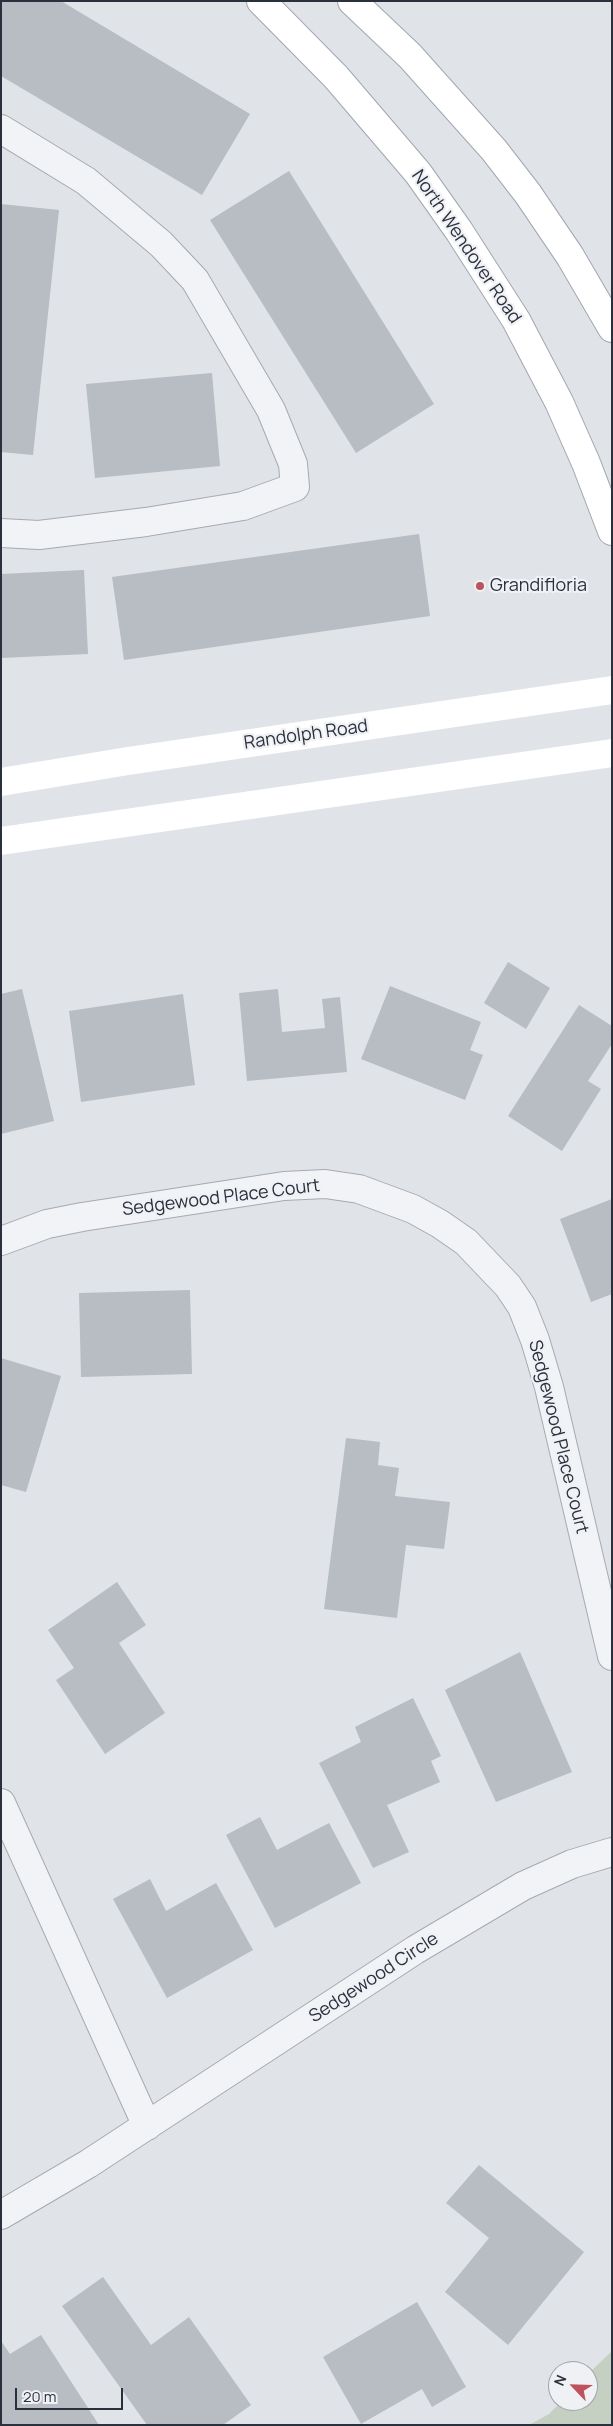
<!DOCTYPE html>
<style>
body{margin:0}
#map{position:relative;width:613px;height:2426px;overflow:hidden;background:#e0e3e7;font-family:Manrope,sans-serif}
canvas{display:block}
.frame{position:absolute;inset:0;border:2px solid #2b303d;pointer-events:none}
.north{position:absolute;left:548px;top:2361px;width:50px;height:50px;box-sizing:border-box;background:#eff1f5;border:1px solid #a1a4ab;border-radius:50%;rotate:294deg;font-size:14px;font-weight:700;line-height:20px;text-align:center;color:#2b303d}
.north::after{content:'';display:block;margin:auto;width:18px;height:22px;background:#be535e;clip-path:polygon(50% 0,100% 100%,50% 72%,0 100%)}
.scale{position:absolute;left:15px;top:2388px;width:108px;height:22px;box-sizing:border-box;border:2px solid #2b303d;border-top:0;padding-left:6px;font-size:15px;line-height:18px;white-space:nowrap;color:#2b303d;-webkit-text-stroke:4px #eff1f5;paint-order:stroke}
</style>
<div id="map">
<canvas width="613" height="2426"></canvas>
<div class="frame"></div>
<div class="north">N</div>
<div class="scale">20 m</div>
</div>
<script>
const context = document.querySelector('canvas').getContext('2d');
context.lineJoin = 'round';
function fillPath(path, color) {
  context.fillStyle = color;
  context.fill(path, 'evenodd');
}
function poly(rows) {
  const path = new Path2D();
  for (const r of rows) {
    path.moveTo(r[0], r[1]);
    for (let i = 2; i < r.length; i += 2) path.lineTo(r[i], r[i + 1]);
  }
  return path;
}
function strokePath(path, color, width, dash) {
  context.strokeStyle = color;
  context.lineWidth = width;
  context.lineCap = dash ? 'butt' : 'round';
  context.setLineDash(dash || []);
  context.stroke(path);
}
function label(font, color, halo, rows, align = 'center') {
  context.font = font + ' Manrope,sans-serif';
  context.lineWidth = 4.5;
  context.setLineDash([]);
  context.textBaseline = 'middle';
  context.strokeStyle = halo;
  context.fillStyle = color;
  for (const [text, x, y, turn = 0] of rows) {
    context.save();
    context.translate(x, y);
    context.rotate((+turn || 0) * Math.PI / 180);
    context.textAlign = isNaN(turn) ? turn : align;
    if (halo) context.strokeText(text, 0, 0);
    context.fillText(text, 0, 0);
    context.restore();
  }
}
const green = poly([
 [612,2351,612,2425,529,2425,549,2414,562,2401,588,2401,588,2374]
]);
const building = poly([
 [1,1,61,1,250,114,202,195,1,76],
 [289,171,434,404,356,453,210,220],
 [1,204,59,210,33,455,1,452],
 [212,373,220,466,95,478,86,384],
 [419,534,430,616,124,660,112,577],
 [84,570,88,654,1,658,1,574],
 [508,962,550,988,526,1029,484,1003],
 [390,986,481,1022,470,1050,483,1055,465,1100,361,1059],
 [22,989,54,1121,1,1134,1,994],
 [278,989,282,1032,325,1028,322,999,340,997,347,1072,247,1081,239,993],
 [183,994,195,1085,81,1102,69,1011],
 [579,1005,612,1026,612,1044,588,1081,601,1089,562,1151,508,1116],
 [612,1199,612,1294,591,1302,560,1219],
 [190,1290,192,1374,81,1377,79,1293],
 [1,1358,61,1376,26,1492,1,1485],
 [346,1438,380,1442,378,1465,399,1468,395,1496,450,1502,444,1549,406,1545,397,1618,324,1609],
 [117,1582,146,1625,119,1643,165,1713,105,1754,56,1680,74,1668,48,1630],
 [520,1652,572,1772,496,1802,445,1690],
 [413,1698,441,1756,431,1761,440,1782,387,1805,409,1852,373,1868,319,1763,361,1742,355,1727],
 [260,1817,277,1850,329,1823,361,1883,275,1928,226,1835],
 [150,1879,166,1911,216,1883,253,1950,167,1998,113,1899],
 [479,2165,584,2252,508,2345,445,2292,489,2238,446,2203],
 [103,2277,151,2345,189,2317,251,2405,223,2425,147,2425,62,2306],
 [417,2302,466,2387,432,2407,422,2389,361,2424,323,2357],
 [41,2335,99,2425,1,2425,1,2341,10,2354]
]);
const street = poly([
 [1,129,86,181,161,244,195,280,271,410,293,464,295,487,243,506,146,522,39,535,1,533],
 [1,1241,47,1224,82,1217,284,1186,325,1184,359,1189,413,1209,440,1224,466,1242,508,1286,522,1307,535,1340,549,1387,612,1656],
 [1,1803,147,2126],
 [1,2215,88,2164,415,1950,523,1886,572,1864,612,1852]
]);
const secondary = poly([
 [1,782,128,761,612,690],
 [1,841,612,753]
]);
const primary = poly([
 [261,1,336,77,383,132,418,173,459,231,516,320,559,402,586,463,612,531],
 [352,1,410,56,494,150,528,194,570,256,612,328]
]);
const markers = [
 [480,586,5,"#be535e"]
];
const streetNames = [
 ["North Wendover Road",466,247,56],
 ["Randolph Road",306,735,-8],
 ["Sedgewood Place Court",221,1198,-7],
 ["Sedgewood Place Court",558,1437,76],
 ["Sedgewood Circle",374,1978,-33]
];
const poiNames = [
 ["Grandifloria",490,586]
];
fillPath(green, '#c5d0c2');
fillPath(building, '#b8bcc3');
strokePath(street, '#a6aab1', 30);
strokePath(primary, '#a1a7b1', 30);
strokePath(street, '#f2f3f6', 28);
strokePath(secondary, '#fff', 28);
strokePath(primary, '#fff', 28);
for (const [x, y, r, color] of markers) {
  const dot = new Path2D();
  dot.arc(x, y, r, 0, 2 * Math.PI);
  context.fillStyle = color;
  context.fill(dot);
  strokePath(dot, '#eff1f5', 2);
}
label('18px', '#2b303d', '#eff1f5', streetNames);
label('18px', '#2b303d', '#eff1f5', poiNames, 'left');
</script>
